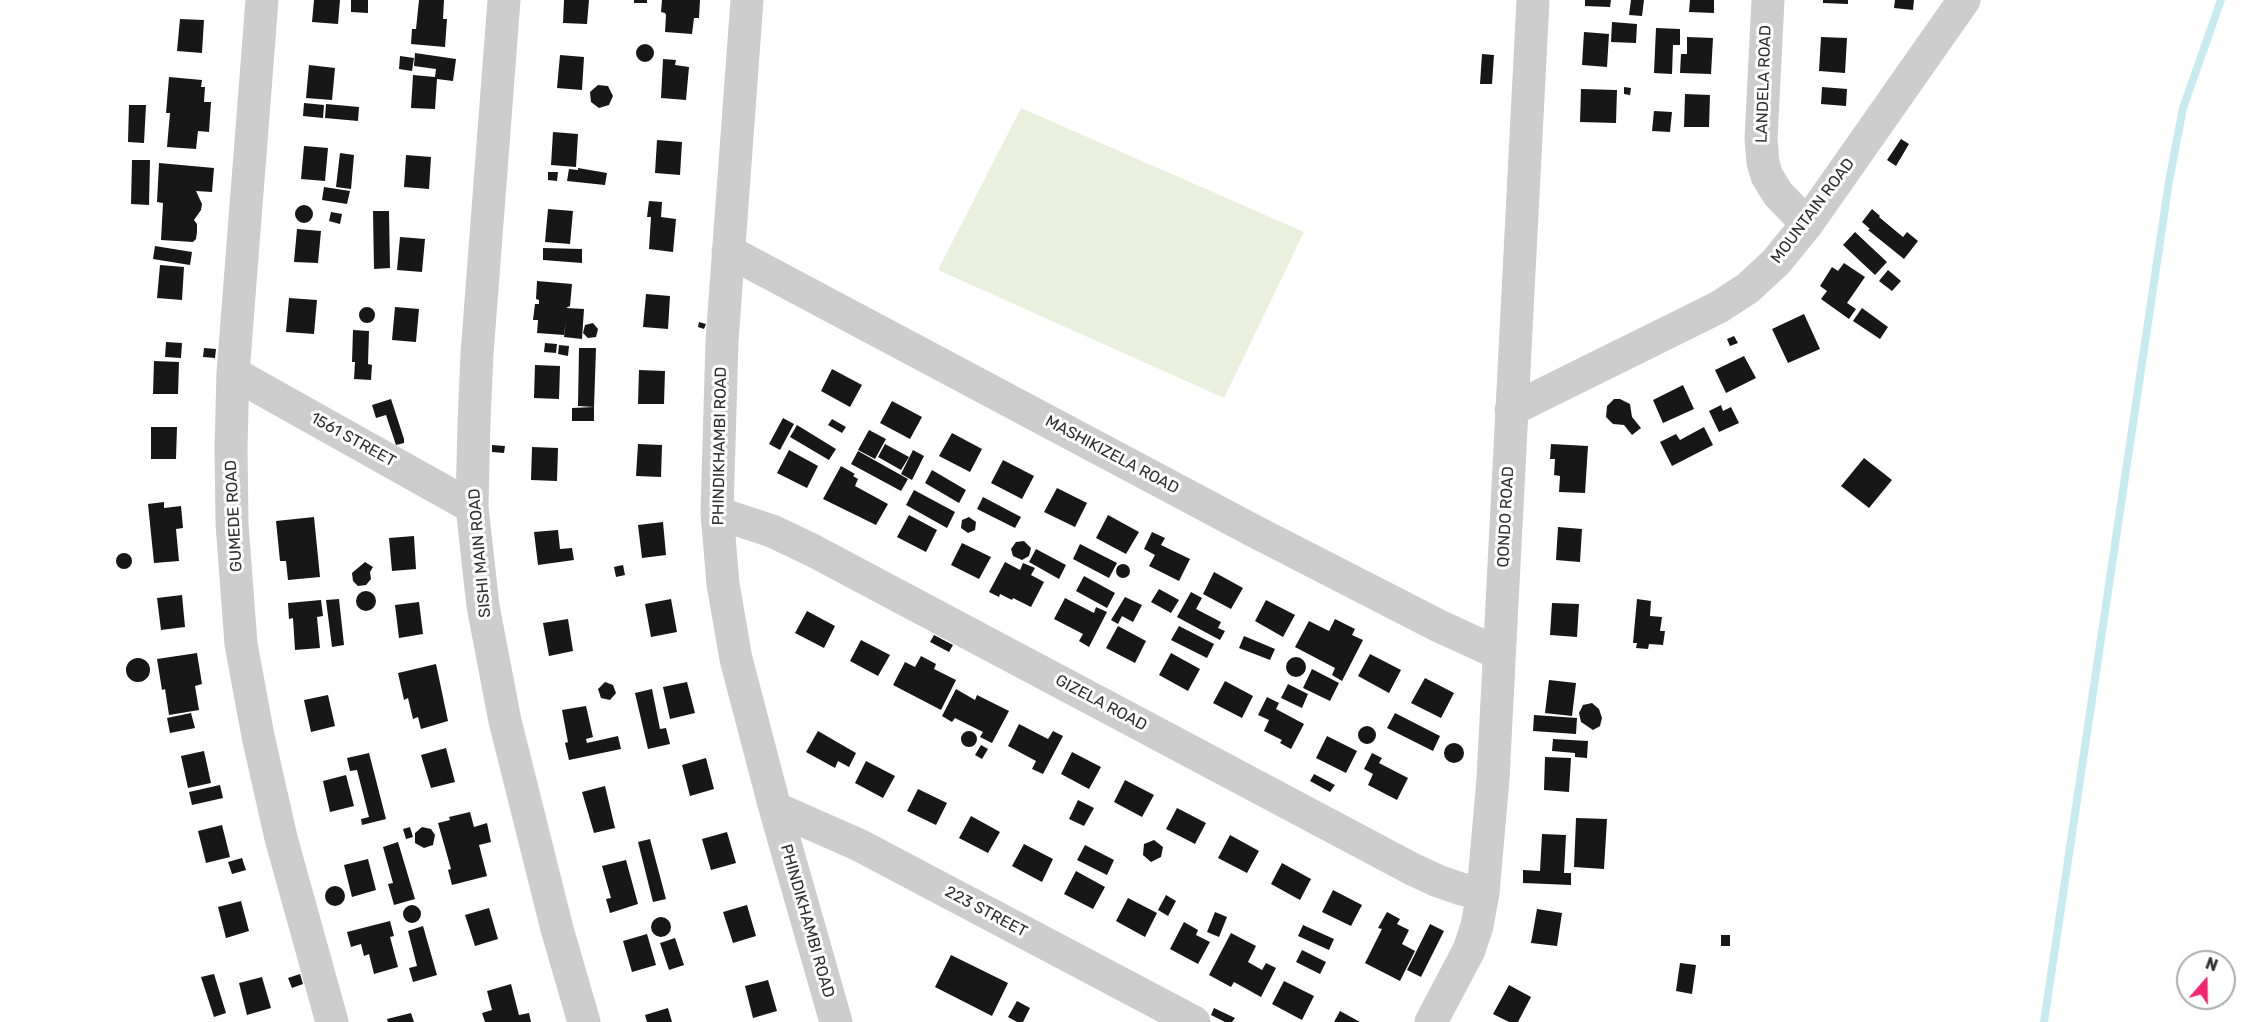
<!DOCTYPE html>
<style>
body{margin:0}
#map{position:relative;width:2248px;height:1022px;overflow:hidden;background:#fff;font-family:Rubik,sans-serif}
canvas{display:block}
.north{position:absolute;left:2176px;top:950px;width:60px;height:60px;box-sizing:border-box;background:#fff;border:2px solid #acacac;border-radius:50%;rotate:20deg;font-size:16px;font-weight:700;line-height:24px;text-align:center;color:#303030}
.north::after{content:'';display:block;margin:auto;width:21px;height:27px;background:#f6246e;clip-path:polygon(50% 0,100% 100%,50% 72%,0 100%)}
</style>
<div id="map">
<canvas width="2248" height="1022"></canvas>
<div class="north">N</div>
</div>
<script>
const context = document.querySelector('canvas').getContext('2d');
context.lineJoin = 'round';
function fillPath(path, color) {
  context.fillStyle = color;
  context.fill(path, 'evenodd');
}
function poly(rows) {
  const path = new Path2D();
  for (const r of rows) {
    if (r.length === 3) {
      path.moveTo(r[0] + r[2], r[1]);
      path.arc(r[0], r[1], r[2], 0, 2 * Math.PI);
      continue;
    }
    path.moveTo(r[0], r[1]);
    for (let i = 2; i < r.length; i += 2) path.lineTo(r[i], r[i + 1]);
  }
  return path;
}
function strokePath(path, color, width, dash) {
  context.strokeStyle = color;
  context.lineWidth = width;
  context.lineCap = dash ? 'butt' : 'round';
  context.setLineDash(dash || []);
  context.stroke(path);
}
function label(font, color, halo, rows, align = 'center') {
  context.font = font + ' Rubik,sans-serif';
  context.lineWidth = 6;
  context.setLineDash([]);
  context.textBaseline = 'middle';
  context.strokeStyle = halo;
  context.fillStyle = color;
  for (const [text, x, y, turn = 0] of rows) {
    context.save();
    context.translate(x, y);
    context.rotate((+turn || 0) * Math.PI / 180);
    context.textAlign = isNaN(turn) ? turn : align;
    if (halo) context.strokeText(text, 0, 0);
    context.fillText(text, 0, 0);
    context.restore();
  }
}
const green = poly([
 [1021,108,1304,232,1224,398,938,270]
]);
const stream = poly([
 [2044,1022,2169,181,2183,108,2221,0]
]);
const building = poly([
 [314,0,340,0,338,24,312,22],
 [351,0,368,0,368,13,351,12],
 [419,0,444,0,443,19,447,19,445,47,411,44,412,29,416,29],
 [564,0,589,0,587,24,563,23],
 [634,0,647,0,647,3,634,3],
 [662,0,700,0,699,18,694,18,692,34,665,32,666,15,665,13,661,12],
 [1585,0,1611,0,1610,7,1585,6],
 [1631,0,1644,0,1642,16,1629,15],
 [1690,0,1714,0,1714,13,1689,12],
 [1823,0,1848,0,1848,4,1823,3],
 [1895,0,1914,0,1913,10,1894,8],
 [180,19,204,20,202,53,177,51],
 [1612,22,1637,24,1636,43,1611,42],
 [1656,28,1680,29,1680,45,1673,45,1672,74,1654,73],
 [1584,32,1609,34,1607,67,1582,65],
 [1687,37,1713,38,1711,74,1680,73,1681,54,1687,54],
 [1821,37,1847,38,1845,73,1819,71],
 [645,53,9],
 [415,53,456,59,453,81,437,79,435,109,411,108,413,75,435,77,436,69,414,66],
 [1482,54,1494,55,1492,84,1480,84],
 [560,55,584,57,582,90,557,88],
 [400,56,414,58,412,71,399,69],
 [663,59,676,60,675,65,689,67,686,100,661,98],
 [309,65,335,68,332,100,306,98],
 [169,77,202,80,201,87,205,87,204,102,211,102,209,132,198,131,196,149,167,147,170,113,166,113],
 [598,85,608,86,613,96,609,105,599,108,591,102,590,92],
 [1624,87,1631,88,1630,95,1624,94],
 [1822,87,1847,89,1846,106,1821,104],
 [1581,89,1617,90,1616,123,1580,122],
 [1685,94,1710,95,1709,127,1684,127],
 [304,103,324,105,323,118,303,116],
 [326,104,359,107,358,121,325,118],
 [129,105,146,105,144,143,128,142],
 [1654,111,1672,112,1670,132,1652,131],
 [553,132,578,134,576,167,551,165],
 [1901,139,1909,144,1896,166,1887,160],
 [657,140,682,142,680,175,655,173],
 [304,146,328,148,325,181,301,179],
 [340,153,354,155,351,189,336,187],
 [406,155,431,157,429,189,404,187],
 [132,160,150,160,149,205,131,204],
 [159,163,214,168,212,192,196,191,202,204,201,210,194,220,197,224,197,232,196,239,193,242,161,240,163,203,157,202],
 [578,168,607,173,605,185,567,181,569,169,578,170],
 [548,172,558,172,557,181,548,180],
 [324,187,350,191,347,204,322,200],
 [649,201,662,202,661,217,676,219,673,252,649,249,651,217,647,217],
 [304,214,9],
 [548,209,573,211,570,244,545,242],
 [1872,209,1880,216,1879,217,1903,237,1907,232,1918,241,1904,259,1868,230,1870,229,1862,222],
 [373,211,389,211,390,268,374,269],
 [331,212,342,214,340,224,329,221],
 [297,229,321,231,318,263,294,262],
 [1855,232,1887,262,1875,275,1843,245],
 [400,237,425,239,422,272,397,270],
 [155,246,192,252,190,265,153,259],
 [543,248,582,249,582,263,543,260],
 [1844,263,1865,277,1847,303,1856,309,1849,319,1821,299,1827,291,1820,286,1832,267,1838,271],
 [160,265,184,267,182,300,157,298],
 [1888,270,1901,281,1892,291,1879,281],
 [537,281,572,284,570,306,566,308,584,309,582,339,564,337,566,319,564,335,537,333,538,320,533,320,535,304,539,304,539,300,536,299],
 [646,294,670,296,668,329,643,327],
 [289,298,317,300,314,334,286,332],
 [367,315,8],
 [395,307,419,309,416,342,392,340],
 [1862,308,1888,327,1880,339,1853,321],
 [1804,314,1820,349,1788,363,1772,329],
 [699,322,706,324,704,329,698,327],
 [593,323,598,329,596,337,588,338,583,333,585,325],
 [353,330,369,331,368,364,372,365,371,380,354,379,355,362,352,362],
 [1734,336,1738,343,1730,346,1727,339],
 [166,342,182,343,181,358,165,357],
 [545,343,557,344,556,353,544,352],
 [559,345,569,346,568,356,558,354],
 [204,348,216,349,215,358,203,357],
 [579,348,596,348,594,407,578,406],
 [1744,356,1756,378,1726,393,1715,370],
 [154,361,179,362,178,394,153,394],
 [535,365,560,366,559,399,534,398],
 [832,369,862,385,850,407,821,391],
 [639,370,665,371,664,404,638,404],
 [1683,385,1694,409,1663,423,1653,400],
 [391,399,404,439,404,443,396,445,386,415,376,418,372,405],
 [1614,399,1620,399,1630,404,1632,417,1641,428,1632,435,1624,425,1613,424,1606,417,1607,406],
 [892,401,922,417,910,439,880,423],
 [1721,405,1723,411,1731,407,1739,423,1719,432,1709,411],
 [594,407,594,421,572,421,572,408],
 [783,418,794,424,780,450,769,444],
 [832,419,846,427,842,433,828,425],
 [797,425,836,449,829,460,790,437],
 [151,427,177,427,176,459,151,459],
 [1704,427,1713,445,1672,466,1660,442,1676,434,1680,440],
 [869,430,886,439,875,459,858,450],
 [952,433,982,449,970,472,939,456],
 [638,444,662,445,661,477,636,476],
 [885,444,909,457,901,470,878,457],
 [1551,444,1588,446,1585,493,1559,492,1560,476,1554,475,1555,459,1550,459],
 [492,445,505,446,504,453,492,452],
 [532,447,558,448,557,481,531,480],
 [789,450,818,466,807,488,777,473],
 [913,450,924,456,912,480,901,474],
 [858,451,908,479,901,491,851,464],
 [1864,458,1892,480,1869,508,1841,486],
 [1003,460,1034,476,1022,499,991,483],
 [841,466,855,474,853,476,858,479,855,486,888,504,876,525,823,499],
 [932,470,966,490,959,503,925,483],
 [1057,488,1087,503,1075,527,1044,512],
 [914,490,955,512,947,528,906,505],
 [983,497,1021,517,1015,528,977,509],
 [164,502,164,508,181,506,183,528,176,529,179,561,154,563,148,504],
 [909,515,937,530,926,552,897,537],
 [1108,515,1139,532,1126,554,1096,538],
 [314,517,320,577,288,580,286,561,280,561,276,521],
 [969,517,976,522,975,530,968,533,961,528,962,520],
 [663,522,666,555,642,558,638,525],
 [1558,527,1582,529,1580,562,1556,560],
 [558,530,560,549,572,548,574,560,538,565,534,532],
 [1152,532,1165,538,1161,545,1190,559,1179,581,1149,566,1155,555,1144,549],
 [414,536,416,569,392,571,389,538],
 [1024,541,1031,548,1029,556,1022,560,1013,556,1011,549,1016,542],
 [962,543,991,557,979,579,951,565],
 [1080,544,1117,563,1109,578,1073,559],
 [1036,549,1066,565,1059,579,1029,562],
 [124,561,8],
 [365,562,373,567,370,572,371,579,366,585,358,586,353,581,352,573],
 [1005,562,1020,570,1023,563,1035,568,1031,575,1044,582,1031,607,1013,598,1012,600,1000,594,999,597,989,592],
 [1123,571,7],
 [623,565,625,575,616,577,614,567],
 [1214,572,1243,588,1231,609,1203,594],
 [1084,576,1115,593,1107,608,1076,591],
 [1159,589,1179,600,1171,613,1151,602],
 [366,601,10],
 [1191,592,1202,598,1196,609,1221,622,1218,628,1225,631,1220,640,1177,617],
 [182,595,185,627,161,630,157,598],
 [1125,597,1142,605,1133,622,1122,616,1118,624,1111,620],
 [1065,598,1094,613,1096,607,1107,612,1089,647,1079,641,1083,634,1054,619],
 [339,599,344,645,332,647,326,600],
 [671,599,677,632,651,637,645,604],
 [1637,599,1651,601,1650,616,1662,617,1660,631,1665,631,1663,645,1649,644,1648,649,1636,648,1637,643,1633,643],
 [321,600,323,616,317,617,320,648,295,650,293,618,289,619,288,603],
 [1266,600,1295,615,1283,637,1255,621],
 [419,602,423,634,399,638,395,605],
 [1552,603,1579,604,1577,637,1550,635],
 [807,611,835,626,824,648,795,633],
 [568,619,573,651,549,656,543,623],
 [1335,619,1355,629,1352,635,1363,640,1342,681,1332,675,1335,668,1295,647,1309,621,1329,631],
 [1118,626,1146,641,1135,663,1106,648],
 [1179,626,1214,644,1207,658,1171,640],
 [934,635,953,645,949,652,930,642],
 [1244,636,1275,649,1270,660,1239,648],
 [861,640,890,655,878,676,850,661],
 [197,653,202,684,195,686,199,710,169,715,165,689,162,690,157,659],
 [1171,653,1200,669,1188,691,1159,675],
 [1370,654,1401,670,1389,693,1358,676],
 [921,656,936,664,934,669,956,680,941,710,893,685,905,662,915,667],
 [1296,667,10],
 [138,670,12],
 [436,664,448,721,421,729,418,717,413,719,408,698,404,700,398,673],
 [1312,669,1339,683,1330,701,1303,688],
 [1425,678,1454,693,1441,718,1411,703],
 [1549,680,1576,683,1572,716,1545,713],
 [1225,681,1253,696,1242,718,1213,703],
 [605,682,613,685,616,693,610,700,601,698,598,689],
 [687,682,695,713,670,719,663,687],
 [1288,684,1308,694,1302,708,1281,698],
 [652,689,660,729,666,728,670,744,648,749,635,693],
 [956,689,975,700,977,695,1009,711,992,743,980,737,983,732,955,718,952,722,942,716],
 [328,695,335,726,311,732,304,700],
 [1267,697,1279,703,1276,709,1304,724,1291,749,1280,743,1282,740,1264,731,1269,720,1258,715],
 [1592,703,1599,709,1602,718,1600,726,1593,730,1581,722,1579,713,1583,705],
 [586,706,593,737,586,739,587,743,618,736,621,749,569,760,565,743,568,742,562,710],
 [191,713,195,728,170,733,167,718],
 [1395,713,1440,736,1433,751,1387,728],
 [1534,715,1577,718,1576,734,1533,731],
 [1019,724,1048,739,1053,731,1063,736,1043,774,1032,769,1036,761,1008,746],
 [1367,735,9],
 [969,739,8],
 [818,731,856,753,849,767,838,761,835,768,806,752],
 [1327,736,1357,751,1346,773,1316,758],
 [1553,739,1588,741,1587,758,1575,757,1575,753,1552,751],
 [1454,753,10],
 [981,745,988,749,982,759,975,755],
 [446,748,455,782,431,788,421,755],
 [204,751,211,783,188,788,181,756],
 [1072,752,1101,767,1089,789,1061,774],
 [369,753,386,819,362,825,361,819,369,817,357,770,350,771,347,758],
 [1372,753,1382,758,1379,763,1408,778,1397,800,1368,785,1373,774,1364,769],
 [1545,757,1571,758,1569,792,1544,790],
 [706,758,714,789,690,796,682,765],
 [866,761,895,776,883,798,855,783],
 [1314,774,1335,785,1330,792,1310,781],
 [346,775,354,806,330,812,323,781],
 [1125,780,1154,795,1142,817,1114,802],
 [220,785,223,798,192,805,189,792],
 [605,786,615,828,594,833,582,792],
 [918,789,947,803,936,825,907,811],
 [1078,800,1094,808,1084,826,1069,819],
 [1177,808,1206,823,1195,844,1166,829],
 [470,812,474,827,487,823,491,842,479,845,487,876,452,885,448,870,451,869,438,823,450,820,449,817],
 [971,816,1000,832,988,853,959,838],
 [1576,818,1607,819,1604,869,1574,867],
 [222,825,230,857,206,863,198,831],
 [410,827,413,837,406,839,403,829],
 [422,827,431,829,435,835,433,845,424,848,415,843,415,833],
 [727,832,736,863,711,870,702,839],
 [1542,834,1566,835,1564,873,1571,873,1571,885,1523,883,1523,870,1540,871],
 [1230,835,1259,851,1247,873,1218,858],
 [650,839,666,899,653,902,638,842],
 [1154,840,1163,847,1161,857,1151,862,1143,855,1144,844],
 [398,842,415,899,394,905,388,884,393,883,383,847],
 [1024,844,1053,859,1042,882,1012,866],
 [1085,845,1114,860,1107,875,1077,860],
 [242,858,246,870,232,874,228,862],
 [368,859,376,890,352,897,344,865],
 [626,860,638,904,610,913,606,899,611,898,602,866],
 [1282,863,1311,879,1300,900,1271,884],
 [1076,871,1105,887,1093,909,1064,894],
 [335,896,10],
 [1333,890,1362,905,1351,926,1322,912],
 [1166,895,1176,901,1168,916,1158,910],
 [1128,898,1157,913,1145,937,1116,921],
 [241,901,249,931,226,938,218,907],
 [412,914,9],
 [747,905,756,936,733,943,723,912],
 [489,908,498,939,475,946,465,915],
 [1537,909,1562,913,1557,946,1531,943],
 [1215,912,1227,917,1219,937,1207,932],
 [1387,912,1400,919,1397,924,1409,930,1402,944,1415,951,1400,981,1365,963,1382,929,1378,928],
 [661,927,10],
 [390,921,394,936,390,937,398,967,374,974,369,954,364,956,361,944,351,947,347,932],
 [1184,922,1198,930,1196,935,1210,942,1198,964,1170,949],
 [1430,924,1444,931,1421,977,1407,970],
 [1303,925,1334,939,1329,950,1298,936],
 [423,926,437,975,413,982,409,968,417,966,408,931],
 [1231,933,1256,946,1248,962,1262,970,1266,963,1276,968,1261,997,1234,982,1231,987,1209,975],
 [647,934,656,965,632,972,623,941],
 [1721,935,1730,935,1730,946,1721,946],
 [675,938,684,965,669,970,660,943],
 [1302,950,1326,962,1320,974,1296,962],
 [951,955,1008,983,992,1016,935,987],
 [1680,963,1696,965,1692,994,1676,991],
 [214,974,226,1013,214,1017,201,977],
 [300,974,303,984,292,988,288,978],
 [262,977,271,1008,247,1015,239,983],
 [768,980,777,1011,753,1018,745,986],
 [1284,981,1314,996,1302,1020,1272,1004],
 [511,984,519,1015,529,1013,531,1022,485,1022,482,1013,492,1010,487,991],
 [1509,985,1531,997,1518,1022,1509,1022,1493,1014],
 [1017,1001,1030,1008,1023,1022,1017,1022,1008,1017],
 [668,1008,672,1022,647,1022,645,1015],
 [1214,1008,1235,1018,1232,1022,1225,1022,1211,1015],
 [1340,1011,1360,1022,1334,1022],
 [411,1013,414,1022,388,1022,387,1019]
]);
const minor = poly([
 [262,0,233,373,231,447,232,524,241,644,258,736,281,838,332,1022],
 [504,0,477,354,474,422,472,507,483,606,505,721,557,929,584,1022],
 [747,0,722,341,717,513,723,584,736,659,775,808,836,1022],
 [1768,0,1761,139,1763,163,1767,176,1778,194,1807,224],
 [728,251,1252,530,1439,626,1498,653],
 [233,373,472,507],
 [1511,410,1719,307,1748,288,1776,262,1807,224,1964,0],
 [717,513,772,531,812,550,1412,869,1438,881,1461,889,1483,893],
 [775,808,859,845,1194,1022],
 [1431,1022,1469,950,1477,926,1483,893,1493,779,1533,0]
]);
const streetNames = [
 ["LANDELA ROAD",1764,84,-88],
 ["MOUNTAIN ROAD",1813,211,-53],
 ["1561 STREET",353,440,29],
 ["PHINDIKHAMBI ROAD",720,446,-89],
 ["MASHIKIZELA ROAD",1112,455,28],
 ["GUMEDE ROAD",234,516,-93],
 ["QONDO ROAD",1506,517,-87],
 ["SISHI MAIN ROAD",480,553,-95],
 ["GIZELA ROAD",1101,703,28],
 ["223 STREET",986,912,28],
 ["PHINDIKHAMBI ROAD",807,921,74]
];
fillPath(green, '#ebefdd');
strokePath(stream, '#c8ebf0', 8);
fillPath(building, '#171717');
strokePath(minor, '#cdcdcd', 33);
label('16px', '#303030', '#fff', streetNames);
</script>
